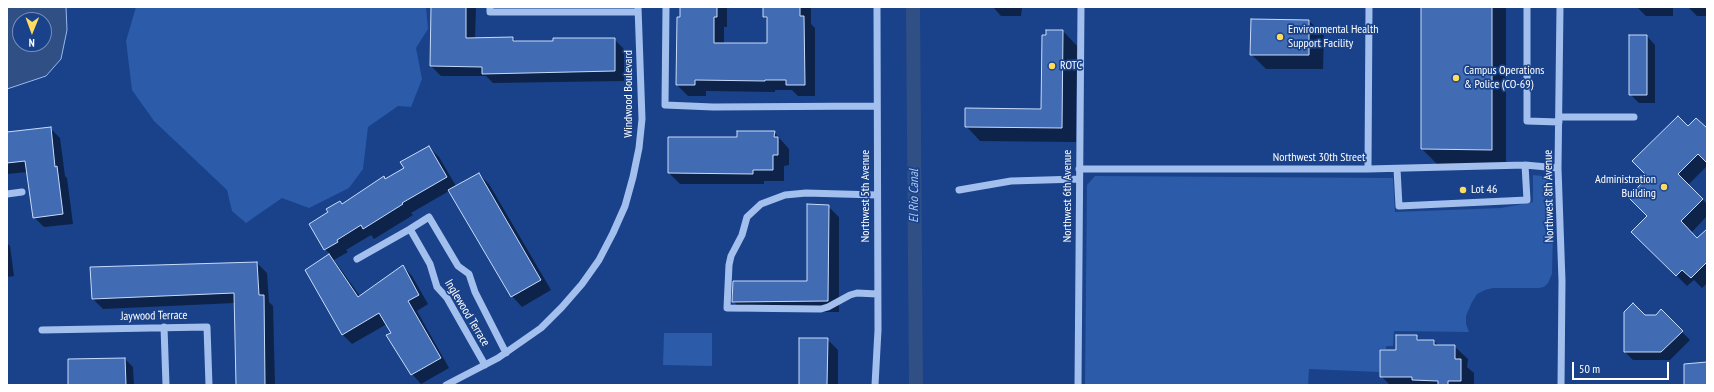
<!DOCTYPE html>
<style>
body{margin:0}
#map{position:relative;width:1714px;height:392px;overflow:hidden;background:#19428a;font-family:"PT Sans Narrow",sans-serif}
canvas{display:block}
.frame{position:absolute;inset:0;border:8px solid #fff;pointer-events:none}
.north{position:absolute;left:12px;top:12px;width:40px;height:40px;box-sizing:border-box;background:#19428a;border:1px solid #758eb9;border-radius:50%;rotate:181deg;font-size:11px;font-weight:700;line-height:16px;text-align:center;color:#fff}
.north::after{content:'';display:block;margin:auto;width:14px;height:18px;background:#ffdc5f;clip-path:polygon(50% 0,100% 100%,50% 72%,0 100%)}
.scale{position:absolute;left:1572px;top:362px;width:97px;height:18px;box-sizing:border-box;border:2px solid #fff;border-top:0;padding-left:5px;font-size:12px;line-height:14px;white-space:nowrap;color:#fff;-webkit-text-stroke:3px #19428a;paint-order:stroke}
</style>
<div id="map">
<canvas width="1714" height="392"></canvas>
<div class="frame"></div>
<div class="north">N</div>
<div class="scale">50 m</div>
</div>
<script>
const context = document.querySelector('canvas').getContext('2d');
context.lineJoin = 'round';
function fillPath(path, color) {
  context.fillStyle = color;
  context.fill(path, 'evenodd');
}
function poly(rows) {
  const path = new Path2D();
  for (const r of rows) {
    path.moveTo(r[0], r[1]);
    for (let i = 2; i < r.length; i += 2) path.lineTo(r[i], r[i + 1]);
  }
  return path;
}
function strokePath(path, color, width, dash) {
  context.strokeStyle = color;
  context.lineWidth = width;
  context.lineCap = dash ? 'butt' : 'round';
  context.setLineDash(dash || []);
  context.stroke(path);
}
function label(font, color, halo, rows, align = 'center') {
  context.font = font + ' "PT Sans Narrow",sans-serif';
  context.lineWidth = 3.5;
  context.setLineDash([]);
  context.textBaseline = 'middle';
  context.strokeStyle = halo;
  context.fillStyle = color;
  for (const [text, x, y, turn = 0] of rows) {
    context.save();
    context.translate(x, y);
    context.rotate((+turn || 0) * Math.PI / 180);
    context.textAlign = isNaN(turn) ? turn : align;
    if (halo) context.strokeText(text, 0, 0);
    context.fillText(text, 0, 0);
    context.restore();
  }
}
const green = poly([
 [136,7,426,7,428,29,416,48,422,79,411,107,398,106,368,127,363,169,349,188,309,208,282,198,246,223,232,211,227,190,154,121,132,90,126,41],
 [1533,175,1543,176,1551,184,1554,191,1552,274,1548,283,1544,287,1539,288,1493,288,1485,290,1477,294,1471,304,1466,316,1466,324,1469,332,1394,331,1393,346,1386,346,1386,349,1380,349,1379,372,1309,369,1308,385,1085,385,1087,185,1095,176,1393,178,1395,212,1501,208,1533,202],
 [664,333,712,333,712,366,663,365]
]);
const water = poly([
 [7,7,66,7,67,30,61,59,46,76,7,89,7,7],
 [20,20,44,20,44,44,20,44,20,20]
]);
const shadow = poly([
 [432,7,476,7,475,39,513,38,517,42,614,39,624,49,624,81,493,83,486,76,441,76,431,66],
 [681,7,727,7,727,27,724,27,724,44,768,44,768,21,764,17,764,7,811,7,811,24,815,28,815,96,798,96,792,90,775,90,775,92,706,91,706,96,688,96,677,85],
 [993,7,1022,7,1021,16,1001,16],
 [1422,7,1506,7,1506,164,1437,164,1422,149],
 [1637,7,1673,7,1673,16,1646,16],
 [1688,7,1707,7,1707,16,1697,16],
 [1309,21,1324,35,1323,69,1266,69,1251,54],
 [1063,31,1077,46,1076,142,980,141,966,126,1042,110],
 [1647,36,1655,45,1655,103,1639,103,1630,94],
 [1688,127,1707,128,1707,166,1688,185,1707,204,1707,216,1691,233,1698,239,1707,230,1707,283,1702,288,1694,280,1687,286,1633,232,1648,216,1649,177],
 [50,128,60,138,65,176,67,178,73,224,44,227,34,217,28,172,7,174,7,133],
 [774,132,789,149,789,165,784,166,784,181,764,181,764,184,680,184,669,173,738,138],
 [429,147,439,157,456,186,479,174,489,184,551,290,522,307,512,296,449,191,411,213,413,215,374,239,371,235,346,250,348,252,334,260,360,296,403,266,412,276,428,304,417,311,449,368,421,384,412,374,387,324,352,344,343,335,306,271,330,254,325,249,343,205,384,178,386,180,405,168],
 [828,206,839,217,839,312,744,312,733,301,808,282],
 [7,243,10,246,14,276,7,277],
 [257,263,267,273,269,302,273,306,275,385,237,385,235,303,103,309,93,299,91,268],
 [1661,311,1690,340,1670,360,1633,360,1625,352,1645,316,1656,316],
 [1416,336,1421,341,1434,341,1439,346,1454,346,1468,359,1467,367,1474,373,1474,385,1390,385,1381,376,1397,351],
 [827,339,838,350,838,385,800,385],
 [125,359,133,367,134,385,69,385]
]);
const canal = poly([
 [913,7,916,385]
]);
const building = poly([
 [431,7,466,7,466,38,513,37,513,41,553,41,553,38,615,38,615,71,482,74,482,67,430,66,431,7],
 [680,7,717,7,717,17,714,17,714,43,767,43,767,17,763,17,763,7,800,7,800,16,804,16,805,85,786,85,786,80,765,80,765,81,695,80,695,85,676,85,677,17,680,17,680,7],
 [1421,7,1492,7,1492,150,1421,149,1421,7],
 [1251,19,1309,20,1309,55,1250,55,1251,19],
 [1046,30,1063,30,1062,128,965,127,965,108,1041,109,1042,35,1046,35,1046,30],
 [1629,35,1647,35,1647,95,1629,95,1629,35],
 [1678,116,1688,126,1696,118,1707,128,1707,163,1698,154,1678,174,1703,199,1681,221,1697,238,1707,229,1707,262,1691,278,1682,270,1676,276,1631,232,1647,216,1628,197,1648,177,1632,161,1678,116],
 [51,127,55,167,57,166,63,214,33,218,25,161,7,163,7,132,51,127],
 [737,131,775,131,774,137,778,137,778,155,773,155,773,170,753,170,753,174,668,173,668,137,737,137,737,131],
 [429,146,447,177,402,203,403,204,363,229,361,225,337,240,338,242,324,250,309,224,328,212,326,209,340,201,342,204,384,176,385,179,404,168,400,162,429,146],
 [479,173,541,280,511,297,448,190,479,173],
 [807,204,829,205,828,301,732,302,733,281,807,281,807,204],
 [329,254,358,297,403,265,419,295,408,301,441,358,411,375,386,335,391,333,379,313,342,335,305,270,329,254],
 [257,262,259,295,264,295,265,385,236,385,234,293,92,299,90,267,257,262],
 [1633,303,1645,315,1656,315,1661,309,1683,331,1661,352,1624,352,1624,312,1633,303],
 [1396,335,1417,335,1417,340,1434,340,1434,345,1455,345,1455,359,1461,359,1461,381,1448,381,1448,385,1438,385,1438,381,1412,380,1412,377,1380,377,1380,350,1396,350,1396,335],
 [799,338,828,338,827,385,799,385,799,338],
 [125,358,126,385,68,385,68,359,125,358],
 [1707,362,1707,385,1684,385,1684,364,1707,362]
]);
const minor = poly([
 [490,7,490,12,638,12],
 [666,7,665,105,713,107,877,106],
 [1527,7,1527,121,1559,122],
 [1560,7,1558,168,1562,281,1561,385],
 [1559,117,1634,117],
 [1079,169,1368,169,1525,165,1558,168],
 [1368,169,1369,7],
 [1397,169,1399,206,1527,200,1525,165],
 [959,190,1011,181,1079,179],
 [7,194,22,192],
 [877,195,806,193,785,195,761,204,747,217,742,235,731,256,729,265,727,308,821,309,828,307,850,295,857,293,877,294],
 [410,229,429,217,458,266,469,274,475,292,506,353],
 [357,259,410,229,430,264,437,287,447,298,485,365],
 [164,327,166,385],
 [42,330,207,327,209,385],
 [446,385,498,358,541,328,562,307,582,284,599,260,613,233,625,206,633,177,639,148,642,119,638,7],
 [875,385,878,330,877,7],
 [1078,385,1081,7]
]);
const markers = [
 [1280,37,4,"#ffdc5f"],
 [1052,66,4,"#ffdc5f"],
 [1456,78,4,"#ffdc5f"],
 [1664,187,4,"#ffdc5f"],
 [1463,190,4,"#ffdc5f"]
];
const poiNames = [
 ["Environmental Health",1288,30],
 ["Support Facility",1288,44],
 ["ROTC",1060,66],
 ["Campus Operations",1464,71],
 ["& Police (CO-69)",1464,85],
 ["Administration",1656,180,"right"],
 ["Building",1656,194,"right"],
 ["Lot 46",1471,190]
];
const streetNames = [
 ["Windwood Boulevard",629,94,-90],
 ["Northwest 30th Street",1319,158],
 ["Northwest 5th Avenue",866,196,-90],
 ["Northwest 6th Avenue",1068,196,-90],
 ["Northwest 8th Avenue",1549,196,-91],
 ["Inglewood Terrace",467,313,59],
 ["Jaywood Terrace",154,316,-1]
];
const waterNames = [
 ["El Rio Canal",914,196,-90]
];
fillPath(green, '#2b5ba9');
fillPath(water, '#304f84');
strokePath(water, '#95b9f0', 1);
fillPath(shadow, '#0007');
strokePath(canal, '#304f84', 14);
fillPath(building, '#416cb3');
strokePath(building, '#c8dbfa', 1);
strokePath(minor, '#a2bfee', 7);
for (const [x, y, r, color] of markers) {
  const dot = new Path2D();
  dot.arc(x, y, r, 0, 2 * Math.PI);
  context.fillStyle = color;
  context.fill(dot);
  strokePath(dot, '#19428a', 1.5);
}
label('12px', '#fff', '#19428a', poiNames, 'left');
label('12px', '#fff', '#19428a', streetNames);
label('italic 13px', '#aec9f5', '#19428a', waterNames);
</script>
